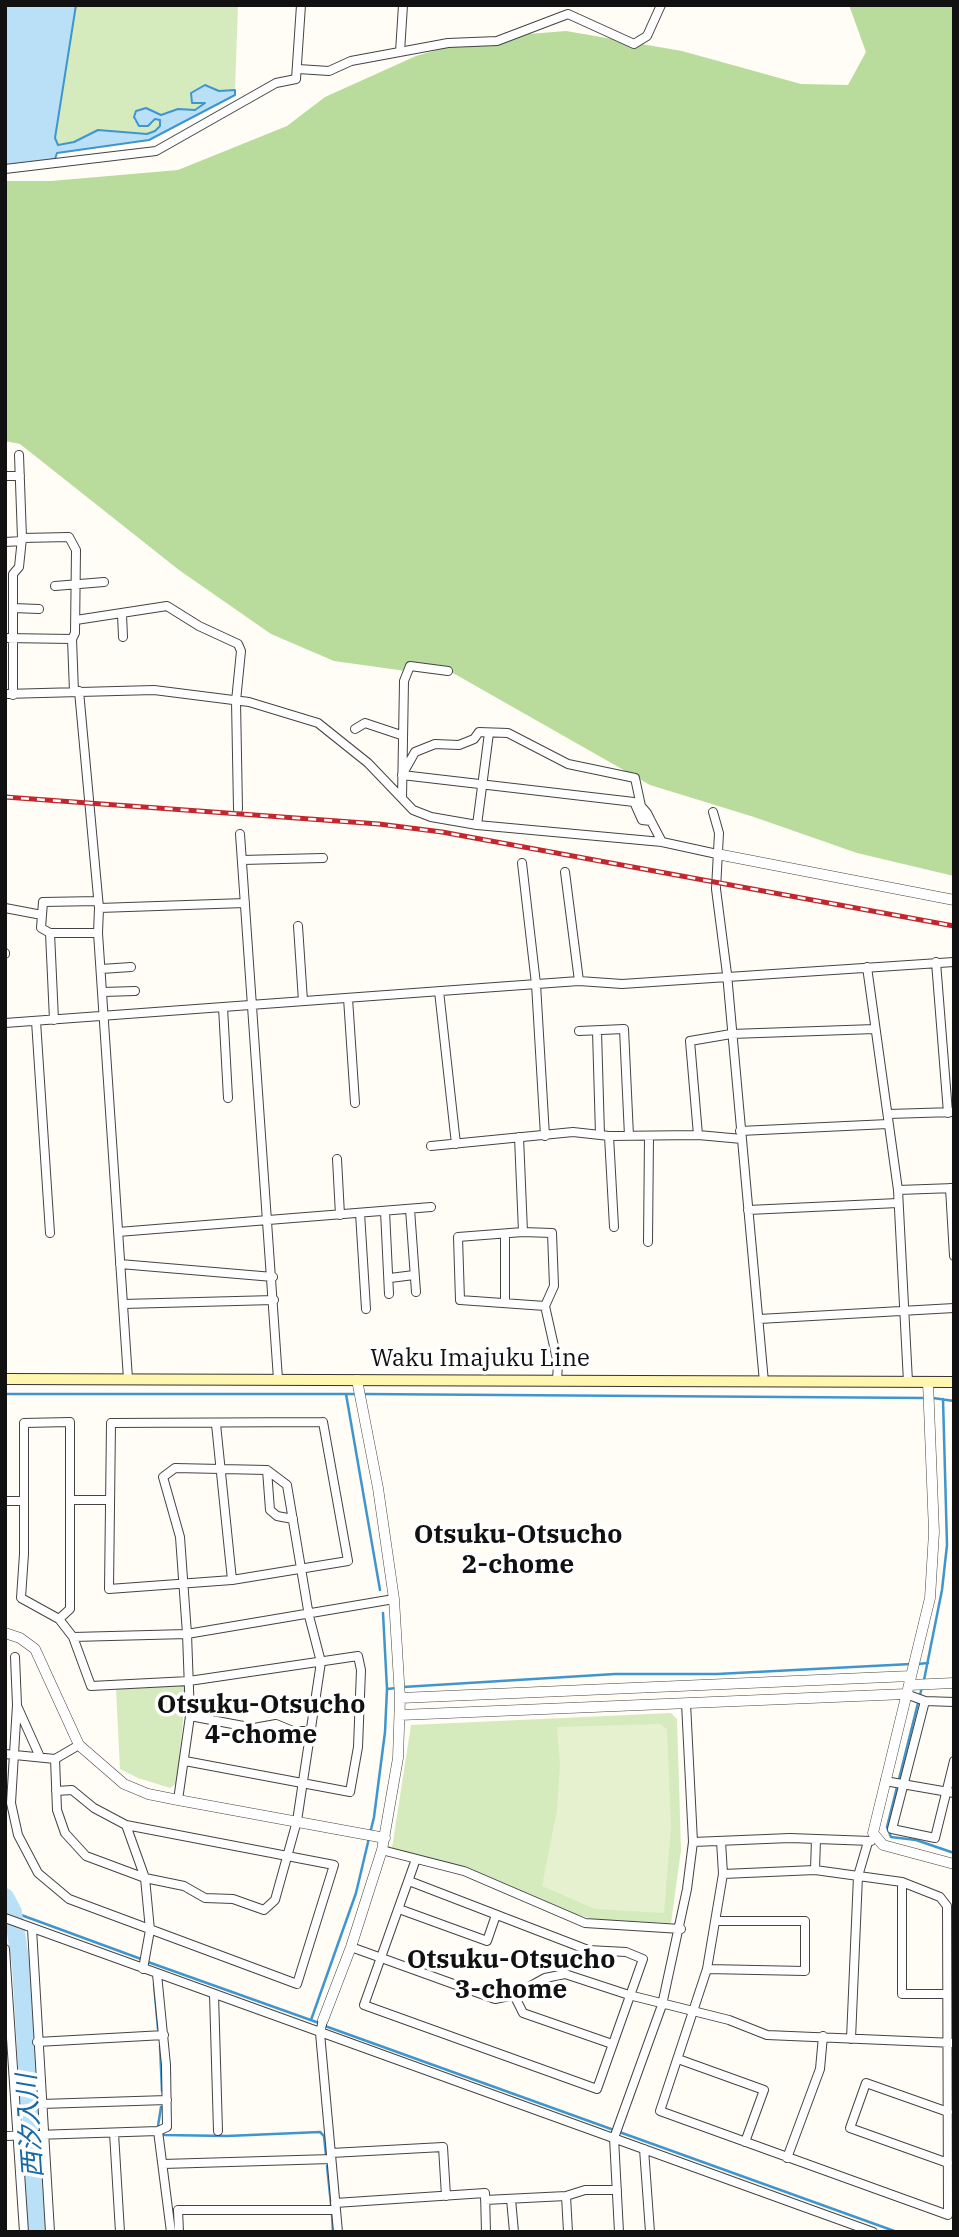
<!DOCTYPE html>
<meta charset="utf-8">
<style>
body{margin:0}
#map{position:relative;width:959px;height:2237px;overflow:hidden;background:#fffdf5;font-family:"IBM Plex Serif",serif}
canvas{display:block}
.frame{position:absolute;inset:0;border:7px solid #111;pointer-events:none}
</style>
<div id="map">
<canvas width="959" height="2237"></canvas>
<div class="frame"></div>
</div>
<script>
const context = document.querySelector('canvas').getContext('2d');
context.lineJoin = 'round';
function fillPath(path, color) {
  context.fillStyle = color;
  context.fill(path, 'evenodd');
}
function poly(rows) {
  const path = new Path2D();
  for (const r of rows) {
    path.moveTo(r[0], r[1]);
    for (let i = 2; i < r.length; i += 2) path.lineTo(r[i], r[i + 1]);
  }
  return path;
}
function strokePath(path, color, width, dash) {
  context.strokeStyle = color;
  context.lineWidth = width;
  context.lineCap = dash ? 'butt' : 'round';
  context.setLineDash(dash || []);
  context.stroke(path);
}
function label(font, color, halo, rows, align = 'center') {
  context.font = font + ' "IBM Plex Serif","Noto Sans JP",serif';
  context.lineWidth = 7;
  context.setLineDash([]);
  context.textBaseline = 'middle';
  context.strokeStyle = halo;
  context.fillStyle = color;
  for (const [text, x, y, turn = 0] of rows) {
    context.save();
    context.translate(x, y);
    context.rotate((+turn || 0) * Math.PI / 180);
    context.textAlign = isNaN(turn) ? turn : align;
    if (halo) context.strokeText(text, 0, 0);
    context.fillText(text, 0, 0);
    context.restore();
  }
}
const green = poly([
 [76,5,238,5,235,90,219,92,209,85,204,106,195,110,178,109,161,115,150,110,134,113,134,121,152,124,158,118,161,123,155,131,147,134,98,130,74,142,57,144,55,138],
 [181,1685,186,1689,177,1783,170,1788,138,1778,120,1769,116,1689],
 [671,1713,677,1719,681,1850,671,1923,593,1919,568,1912,464,1866,392,1848,411,1725]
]);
const forest = poly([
 [849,5,954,5,954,876,857,853,754,817,650,785,453,673,406,671,334,661,271,634,179,570,20,444,5,441,5,181,51,181,178,170,287,126,325,97,416,56,479,38,566,31,682,51,801,84,848,85,866,52]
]);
const pitch = poly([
 [660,1724,667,1729,671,1827,664,1913,595,1909,542,1886,557,1810,560,1765,557,1727]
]);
const water = poly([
 [5,5,76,5,55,138,58,145,74,142,98,130,147,134,155,131,160,126,160,120,155,119,148,126,139,126,134,117,136,111,146,108,161,115,178,109,195,110,205,103,192,103,191,93,205,85,219,91,235,90,235,95,149,140,57,153,55,159,20,165,5,165,5,5]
]);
const stream = poly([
 [5,1394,356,1394],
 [346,1394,380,1590],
 [362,1394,926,1398],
 [933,1398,954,1401],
 [917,1664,928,1663],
 [924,1680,942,1590,947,1545,943,1399],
 [403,1687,615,1674,717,1674,911,1664],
 [922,1687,887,1827,891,1837,916,1840,954,1853],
 [387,1689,397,1688],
 [13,1912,141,1959],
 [148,1962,319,2023],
 [154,1984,158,2029],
 [311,2020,356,1893,374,1817,385,1732,387,1689,383,1613],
 [325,2026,897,2232],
 [160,2046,162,2091],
 [161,2107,158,2126,164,2135,227,2136,320,2132,324,2136,326,2156],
 [327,2166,331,2204],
 [332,2215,333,2232]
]);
const river = poly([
 [5,1897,13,1912,21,1966,37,2232]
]);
const minor = poly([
 [400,52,403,5],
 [298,69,329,71,351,61,448,43,497,41,568,14,634,44,647,36,661,5],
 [5,169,156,151,276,83,296,79,301,5],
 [5,476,20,476],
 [5,542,22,541],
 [55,586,104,582],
 [13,608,39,609],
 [122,615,123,637],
 [76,620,167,606,199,626,238,644,241,651,236,701,238,809],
 [5,638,72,639,75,633,76,550,69,537,22,538],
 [72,639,74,692],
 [79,691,99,908,98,933,128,1379],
 [5,694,154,690,249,702,318,723,368,763,413,810,431,817,477,825,662,842,717,854],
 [13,695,13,574,19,567,22,538,19,455],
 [355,729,365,723,401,735],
 [402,798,404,681,410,666,448,671],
 [713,812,719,833,716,889,727,974,764,1382],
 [651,821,642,820,634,802,402,775,415,752,435,744,459,745,474,739,479,732,508,733,568,764,635,778,641,806,647,813,651,821,662,842],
 [477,825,489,733],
 [240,834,278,1379],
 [242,860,323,858],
 [522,863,536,984,545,1136],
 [565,872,579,981],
 [5,908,42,915],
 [99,908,245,903],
 [298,926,303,1001],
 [50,933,54,1020],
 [98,933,50,933,41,928,43,902,98,901],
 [5,953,5,954],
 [936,962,948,1113],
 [867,967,898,1190,908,1382],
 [101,969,131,967],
 [439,991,456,1144],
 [103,992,135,991],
 [348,998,355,1103],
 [223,1007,228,1098],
 [36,1021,50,1233],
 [5,1023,509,986,579,981,622,984,954,962],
 [579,1031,624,1029,629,1136],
 [597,1031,600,1135],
 [888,1114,954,1112],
 [740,1131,888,1124],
 [698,1135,690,1041,731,1034,875,1029],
 [609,1136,614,1227],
 [519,1137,523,1232],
 [431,1146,573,1132,609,1136,698,1135,742,1139],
 [337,1159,340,1215],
 [950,1188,954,1256],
 [898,1190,954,1188],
 [410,1209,416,1292],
 [748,1210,898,1203],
 [385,1211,389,1294],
 [360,1213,366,1309],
 [118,1232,431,1207],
 [523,1232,552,1233,554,1286,545,1306,460,1300,458,1237,523,1232],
 [648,1242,649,1136],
 [120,1264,273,1277],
 [390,1278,414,1275],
 [505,1301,505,1234],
 [123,1304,274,1300],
 [545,1306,558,1364,557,1380],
 [759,1319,954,1308],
 [323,1422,348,1561,232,1580,109,1589,111,1423,323,1422],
 [216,1424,232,1580],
 [267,1470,270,1510,277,1516,293,1519],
 [72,1500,109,1500],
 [5,1501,23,1501],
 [59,1619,70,1609,70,1422,24,1423,24,1554,21,1598,59,1619,73,1637,91,1686,189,1681,358,1656,361,1670,358,1747,350,1792,185,1761],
 [73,1637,187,1634,394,1599],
 [15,1657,17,1705,11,1803,18,1835,38,1873,69,1899,297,1984,334,1865,126,1825,94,1808,72,1790,56,1791],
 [906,1694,925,1701,954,1702],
 [925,1701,892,1829,935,1838,954,1761],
 [18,1708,40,1757],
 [190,1716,254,1728,276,1724,293,1731,312,1731],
 [79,1745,55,1759,57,1810,65,1833,86,1856,145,1878,184,1886,205,1898,233,1899,264,1910,275,1900,297,1821,321,1662,309,1616,287,1485,267,1470,175,1468,163,1477,180,1537,187,1634,190,1716,178,1800],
 [5,1754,55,1759],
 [885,1781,954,1793],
 [126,1825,145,1878,150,1930,143,1969],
 [721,1841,723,1874],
 [693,1842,790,1838,871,1841],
 [382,1850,464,1871,585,1923,681,1929],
 [815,1870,902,1882,940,1897,947,1906,948,2215,660,2111,707,1969,723,1874,815,1870],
 [815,1870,816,1839],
 [409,1881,588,1950,626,1952,643,1959,597,2089,364,2005,416,1859],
 [902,1882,902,1994,947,1994],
 [399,1909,487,1941,496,1915],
 [5,1918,873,2232],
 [32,1929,50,2232],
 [351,1947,495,1999,514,1995,545,1978,565,1974,629,1995,729,2020,767,2035,954,2043],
 [5,1949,24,2232],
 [707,1969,805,1971,805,1921,716,1921],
 [214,1994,218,2131],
 [514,1995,523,2013,612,2044],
 [323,2020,320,2033,338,2232],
 [851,2039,858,1876,868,1842],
 [37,2042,164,2035],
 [678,2059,764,2090,745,2142],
 [41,2104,167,2100],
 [948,2112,866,2083,850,2128,948,2163],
 [158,2131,171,2232],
 [114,2133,120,2232],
 [5,2136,158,2131,167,2127,166,2065,157,1974],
 [644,2149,650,2232],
 [331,2153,443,2147,446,2196],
 [787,2158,820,2069,823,2036],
 [163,2164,331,2159],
 [566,2196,568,2232],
 [511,2199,514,2232],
 [485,2200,566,2196,585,2190,617,2190],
 [335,2203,485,2193,486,2232],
 [179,2232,178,2210,336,2210],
 [619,2232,614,2138,662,2005,687,1889,693,1842,686,1703]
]);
const tertiary = poly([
 [717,854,954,900],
 [928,1382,934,1532,930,1598,873,1833,883,1845,954,1864],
 [5,1633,20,1638,35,1649,79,1745,124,1784,148,1794,178,1800,385,1838],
 [909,1685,954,1683],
 [400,1698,911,1676],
 [400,1715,906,1694],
 [323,2020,351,1947,382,1850,398,1758,400,1698,394,1599,378,1488,357,1380]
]);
const secondary = poly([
 [5,1379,954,1382]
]);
const rail = poly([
 [5,797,379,824,442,832,954,926]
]);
const streetNames = [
 ["Waku Imajuku Line",480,1359]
];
const neighbourhoodNames = [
 ["Otsuku-Otsucho",518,1535],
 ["2-chome",518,1565],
 ["Otsuku-Otsucho",261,1705],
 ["4-chome",261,1735],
 ["Otsuku-Otsucho",511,1960],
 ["3-chome",511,1990]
];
const waterNames = [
 ["西汐入川",31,2126,-94]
];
fillPath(green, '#d5ebbd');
fillPath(forest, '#b9dc9c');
fillPath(pitch, '#e6f2cf');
fillPath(water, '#b9e0f7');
strokePath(water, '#3f96cf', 2);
strokePath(stream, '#3f96cf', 2.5);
strokePath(river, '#b9e0f7', 18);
strokePath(minor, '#444', 10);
strokePath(tertiary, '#444', 11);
strokePath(secondary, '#333', 12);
strokePath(minor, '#fff', 8);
strokePath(tertiary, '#fff', 10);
strokePath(secondary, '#fff6b0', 10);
strokePath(rail, '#c4262e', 5);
strokePath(rail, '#fff', 2.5, [8]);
label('24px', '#111', '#fff', streetNames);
label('bold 26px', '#111', '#fff', neighbourhoodNames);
label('italic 26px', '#1768a6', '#fff', waterNames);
</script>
